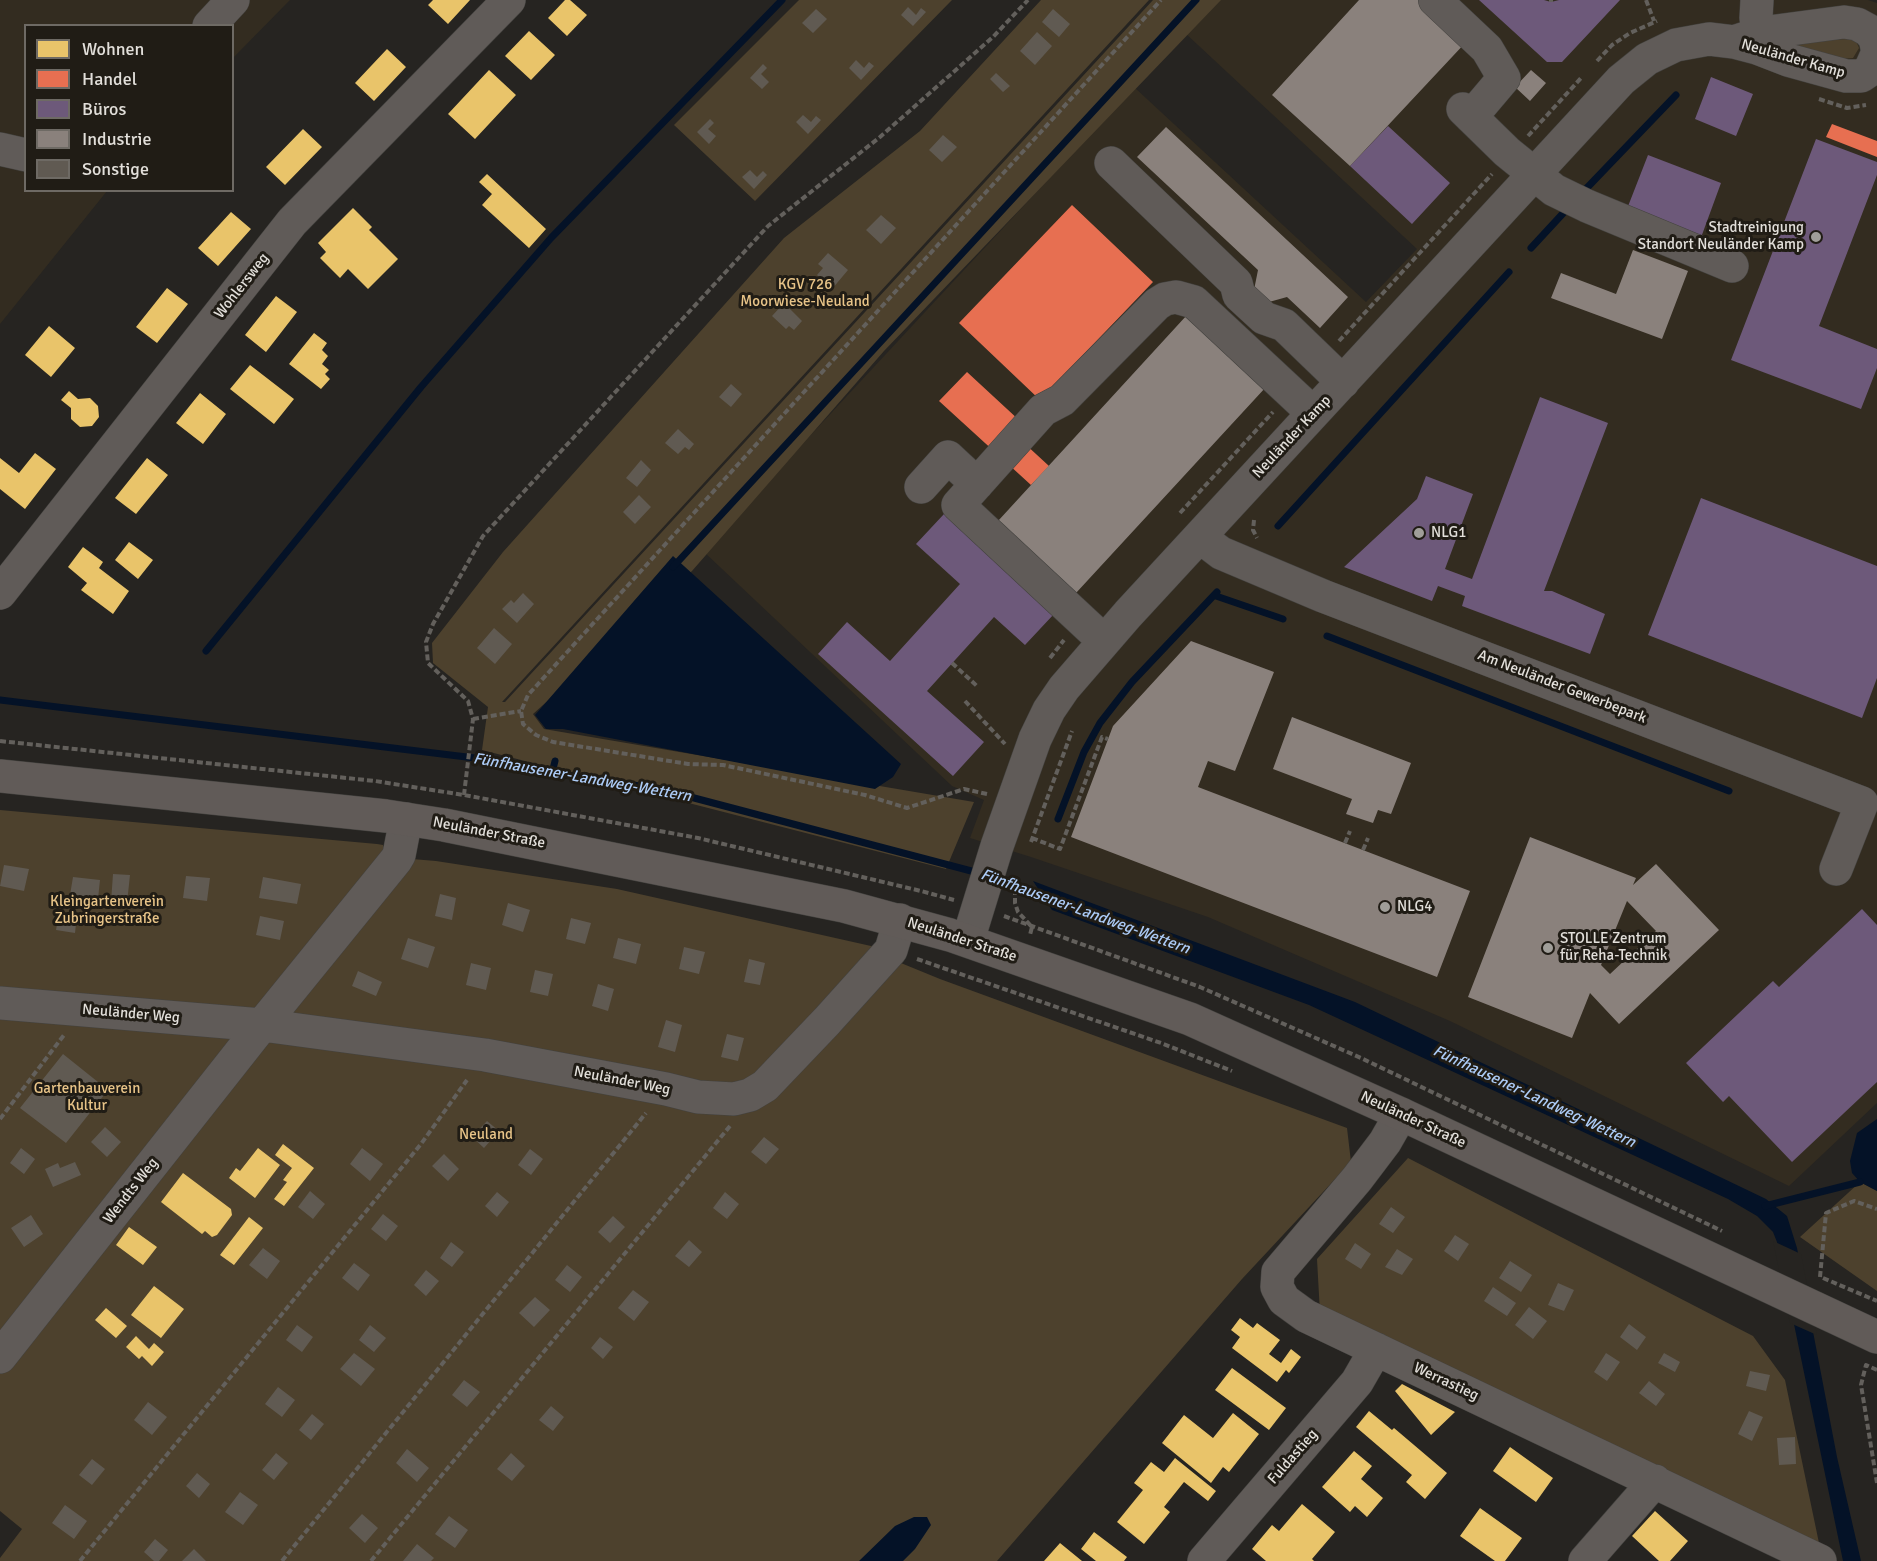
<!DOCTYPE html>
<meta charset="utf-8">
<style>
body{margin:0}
#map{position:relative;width:1877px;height:1561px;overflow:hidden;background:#262421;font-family:Signika,sans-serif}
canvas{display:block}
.legend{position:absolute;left:24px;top:24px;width:210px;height:168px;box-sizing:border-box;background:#201c15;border:2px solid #6e6a64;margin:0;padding:8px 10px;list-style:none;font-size:18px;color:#e2dfda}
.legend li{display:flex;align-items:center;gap:12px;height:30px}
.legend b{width:30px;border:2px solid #6e6a64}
</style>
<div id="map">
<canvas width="1877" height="1561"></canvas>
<ul class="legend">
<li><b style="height:16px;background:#e9c46a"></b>Wohnen</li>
<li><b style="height:16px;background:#e76f51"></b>Handel</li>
<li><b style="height:16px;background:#6d597a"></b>Büros</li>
<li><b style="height:16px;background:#8a817c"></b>Industrie</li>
<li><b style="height:16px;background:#605a52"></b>Sonstige</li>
</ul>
</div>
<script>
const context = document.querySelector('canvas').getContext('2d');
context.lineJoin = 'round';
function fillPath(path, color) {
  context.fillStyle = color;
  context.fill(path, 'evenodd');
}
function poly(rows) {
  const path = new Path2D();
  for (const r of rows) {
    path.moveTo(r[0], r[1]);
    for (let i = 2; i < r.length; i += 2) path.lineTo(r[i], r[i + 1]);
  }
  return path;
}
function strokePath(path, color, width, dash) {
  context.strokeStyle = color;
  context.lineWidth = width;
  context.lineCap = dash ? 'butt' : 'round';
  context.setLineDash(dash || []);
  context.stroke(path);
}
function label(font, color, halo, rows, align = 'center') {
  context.font = font + ' Signika,sans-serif';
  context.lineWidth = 6;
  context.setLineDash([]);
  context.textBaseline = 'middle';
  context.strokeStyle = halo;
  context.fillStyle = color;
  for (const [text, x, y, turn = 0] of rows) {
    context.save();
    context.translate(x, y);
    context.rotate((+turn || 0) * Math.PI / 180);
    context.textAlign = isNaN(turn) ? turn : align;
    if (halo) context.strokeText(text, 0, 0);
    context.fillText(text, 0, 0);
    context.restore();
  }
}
const built = poly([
 [0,0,290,0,233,58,232,26,26,26,26,190,107,191,0,324],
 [1213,0,1868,0,1877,3,1877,1103,1789,1186,1450,1021,1208,917,1031,857,970,838,984,800,952,786,703,551,1134,87,1366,302,1417,249,1184,32]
]);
const green = poly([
 [799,0,952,0,755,201,674,125],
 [1041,0,1149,0,502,702,505,702,1153,0,1221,0,884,351,692,571,533,714,544,729,974,802,946,869,482,750,488,707,433,663,432,643,503,552,784,238,920,131],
 [1848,39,1856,41,1859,48,1853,58,1840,59,1794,49,1793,41],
 [0,810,377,844,383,845,386,852,412,859,436,861,617,889,871,946,896,961,940,979,1347,1128,1351,1162,1242,1279,997,1561,0,1561,0,1558,22,1529,0,1511],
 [1408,1158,1753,1336,1785,1380,1819,1543,1320,1313,1317,1259],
 [1860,1182,1877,1191,1877,1291,1800,1237]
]);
const water = poly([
 [673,556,901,764,893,777,875,789,563,729,546,729,535,715],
 [1033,881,1355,1002,1766,1199,1787,1216,1797,1248,1837,1457,1861,1561,1843,1561,1777,1242,1773,1232,1757,1216,1728,1199,1309,1005,1052,910],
 [1877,1119,1877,1191,1860,1182,1852,1173,1850,1161,1857,1133],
 [914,1517,927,1517,931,1525,915,1549,903,1561,859,1561,895,1526]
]);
const pier = poly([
 [1773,1241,1801,1254,1817,1335,1790,1323]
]);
const homes = poly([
 [433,0,470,0,448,24,428,5],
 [565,0,570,0,587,15,567,36,548,18],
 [529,31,555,55,531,80,505,56],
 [387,49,406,67,374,101,355,83],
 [489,70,516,95,475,139,448,114],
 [303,129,322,147,285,185,266,167],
 [487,174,546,229,529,248,482,205,492,194,479,182],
 [353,208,372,227,369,230,398,259,368,289,348,269,340,278,320,258,326,252,318,243],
 [231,212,251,229,218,266,198,248],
 [167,288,188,304,157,343,136,327],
 [276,296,297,312,266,352,245,335],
 [49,326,75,348,51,377,25,355],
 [314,333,327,343,322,350,328,356,322,364,329,370,325,374,330,379,321,389,289,364],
 [250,365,294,399,274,424,230,389],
 [69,391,78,399,90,398,98,406,99,417,92,426,80,427,71,419,71,408,61,400],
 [200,393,226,414,203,444,176,423],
 [35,453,56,469,25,509,0,489,0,458,19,473],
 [147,458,168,475,136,514,115,498],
 [129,542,153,560,138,579,115,560],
 [83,547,103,562,99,568,129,591,113,614,81,590,87,583,68,567],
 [283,1144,314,1168,284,1206,274,1199,287,1182,283,1180,292,1168,275,1155],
 [258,1148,280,1165,255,1198,229,1178,236,1168,240,1171],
 [183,1173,231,1209,232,1215,217,1235,212,1237,205,1231,202,1234,161,1202],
 [249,1217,263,1228,234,1265,220,1255],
 [129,1227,157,1247,143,1265,116,1245],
 [154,1286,184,1309,161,1338,131,1315],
 [106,1308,127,1326,116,1338,95,1320],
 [1240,1318,1253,1328,1257,1323,1280,1340,1269,1354,1281,1363,1291,1349,1301,1357,1289,1373,1286,1370,1277,1382,1232,1348,1240,1337,1231,1330],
 [136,1336,149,1349,154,1343,164,1352,152,1366,142,1356,139,1359,126,1347],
 [1232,1368,1286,1408,1269,1430,1215,1390],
 [1402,1384,1455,1412,1431,1435,1395,1391],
 [1369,1411,1392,1430,1394,1428,1447,1473,1425,1499,1406,1482,1412,1475,1356,1427],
 [1233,1413,1259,1434,1229,1472,1223,1467,1211,1483,1162,1443,1184,1415,1213,1438],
 [1510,1447,1553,1478,1536,1502,1493,1471],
 [1354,1451,1372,1466,1361,1479,1383,1498,1367,1517,1355,1506,1350,1512,1322,1487],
 [1175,1458,1216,1491,1208,1501,1184,1482,1164,1507,1170,1512,1144,1544,1117,1522,1143,1490,1134,1483,1151,1462,1164,1472],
 [1302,1504,1335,1532,1312,1559,1314,1561,1266,1561,1252,1549,1272,1525,1279,1531],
 [1480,1508,1522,1538,1505,1561,1495,1561,1460,1536],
 [1655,1511,1688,1541,1670,1561,1659,1561,1632,1536],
 [1094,1532,1127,1557,1124,1561,1096,1561,1081,1549],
 [1060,1543,1082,1561,1044,1561]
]);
const shops = poly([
 [1832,124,1877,141,1877,157,1826,137],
 [1072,205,1153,282,1040,400,959,323],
 [967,372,1020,421,1011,431,1049,466,1031,485,939,401]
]);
const offices = poly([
 [1479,0,1544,0,1551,2,1559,0,1620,0,1562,62,1547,62],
 [1711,77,1753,94,1736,136,1695,119],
 [1388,126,1450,183,1412,224,1350,166],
 [1816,139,1877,162,1877,175,1819,326,1877,349,1877,368,1861,409,1731,360],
 [1648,155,1721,183,1699,243,1625,214],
 [1540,397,1608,423,1544,591,1552,591,1605,614,1590,654,1462,606,1465,596,1438,586,1432,601,1344,567,1417,499,1426,476,1473,494,1445,569,1472,579],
 [1701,498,1877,566,1877,678,1862,718,1648,635],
 [944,514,1054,614,1025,645,994,617,927,691,984,742,953,776,818,654,847,622,890,661,960,584,916,544],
 [1862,909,1877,925,1877,1082,1792,1162,1729,1096,1723,1102,1686,1063,1773,981,1779,987]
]);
const industry = poly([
 [1359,0,1421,0,1467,41,1350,166,1272,95],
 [1531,70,1546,83,1530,101,1515,87],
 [1166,127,1348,297,1320,328,1287,297,1269,302,1254,290,1258,270,1137,157],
 [1633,250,1688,271,1662,339,1551,298,1561,273,1616,294],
 [1187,315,1266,387,1076,593,998,521],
 [1191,641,1274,672,1235,771,1208,761,1198,787,1470,891,1437,977,1071,837,1113,726],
 [1292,717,1411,763,1391,814,1378,810,1373,823,1346,814,1352,799,1273,769],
 [1530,837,1636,878,1633,885,1656,864,1719,930,1619,1024,1590,993,1572,1038,1468,997],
 [1627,901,1656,931,1610,974,1601,965]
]);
const stream = poly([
 [1582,193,1676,95],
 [1531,248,1568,208],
 [1278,526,1509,272],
 [673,567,1196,0],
 [1216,596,1283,619],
 [1327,636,1729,791],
 [206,651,421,387,551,238,782,0],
 [0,700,483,759,552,773,660,789,979,873],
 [552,773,555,761],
 [1058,819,1084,752,1100,723,1132,682,1217,592],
 [995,879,1050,899],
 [1765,1206,1860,1182]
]);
const building = poly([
 [908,7,916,15,921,8,926,12,913,26,901,15],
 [816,9,827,19,813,33,802,23],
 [1053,9,1070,24,1059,37,1042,22],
 [1037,32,1052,46,1035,65,1020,51],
 [856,60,864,68,869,62,874,66,861,80,849,68],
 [763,64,767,68,761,74,769,82,762,89,750,78],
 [996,73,1010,86,1003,92,990,79],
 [803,115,811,122,816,116,821,120,808,134,796,122],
 [710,119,714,123,708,129,716,136,709,144,697,132],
 [943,135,957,147,942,162,929,150],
 [750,170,757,177,763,171,767,175,754,189,742,177],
 [881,215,896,228,881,244,866,230],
 [828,253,848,270,832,289,817,275,823,268,818,264],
 [784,303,802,321,794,330,789,326,786,329,772,316],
 [731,384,742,394,731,407,719,397],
 [678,429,694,444,689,450,685,447,678,454,665,443],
 [641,460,651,470,637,487,626,478],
 [639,495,651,507,635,524,623,512],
 [523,593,534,604,517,623,502,609,511,600,514,603],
 [494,628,512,644,495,664,477,648],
 [4,865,29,869,24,891,0,886],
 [113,874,130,875,127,903,111,902],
 [186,876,210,878,207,901,183,898],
 [73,877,100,880,98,899,70,895],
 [263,877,301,884,297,904,259,898],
 [440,894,456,898,452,920,435,916],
 [508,903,530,910,523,932,502,925],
 [59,913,77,915,75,933,56,930],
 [260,916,284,921,280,940,256,935],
 [571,918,591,923,585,944,566,939],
 [408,938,435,947,428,968,401,959],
 [618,938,641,944,636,964,613,958],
 [684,947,705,952,699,974,679,969],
 [749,959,765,963,760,985,744,982],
 [471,963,491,968,486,990,466,985],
 [535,970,553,974,548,996,530,992],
 [358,971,382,982,376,996,352,986],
 [598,984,614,989,608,1011,592,1006],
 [666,1020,682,1025,675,1052,658,1047],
 [727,1034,744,1038,738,1061,721,1057],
 [63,1054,108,1090,66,1143,20,1108],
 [487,1121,499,1131,484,1148,472,1137],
 [105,1127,121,1142,107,1157,91,1142],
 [764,1137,779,1149,766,1164,751,1152],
 [21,1148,35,1159,24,1174,10,1163],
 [362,1148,383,1164,370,1181,350,1164],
 [530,1149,543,1159,531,1175,518,1165],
 [444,1154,459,1169,448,1181,432,1166],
 [75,1162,81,1175,53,1187,45,1169,58,1163,60,1168],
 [310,1191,325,1204,313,1219,298,1207],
 [497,1192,509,1202,497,1217,485,1206],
 [725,1192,739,1204,727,1219,713,1208],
 [1391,1207,1405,1217,1393,1233,1379,1224],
 [383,1214,398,1226,386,1241,371,1229],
 [31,1215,43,1234,24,1247,11,1228],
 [613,1216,625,1227,610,1243,598,1232],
 [1455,1235,1469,1244,1458,1261,1444,1251],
 [689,1240,702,1252,689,1267,675,1256],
 [451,1242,464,1252,452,1267,440,1258],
 [1355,1243,1371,1254,1361,1269,1345,1259],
 [263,1248,280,1261,267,1279,249,1265],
 [1397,1249,1413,1259,1402,1275,1385,1267],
 [1510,1261,1532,1275,1521,1292,1499,1278],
 [354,1263,370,1275,358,1291,342,1278],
 [567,1265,582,1277,570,1292,555,1280],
 [426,1270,439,1281,426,1296,414,1285],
 [1558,1283,1574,1290,1564,1311,1548,1305],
 [1493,1287,1516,1303,1507,1316,1484,1301],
 [633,1290,649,1302,634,1321,618,1308],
 [535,1297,550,1310,534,1327,519,1313],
 [1529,1307,1547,1321,1533,1339,1515,1325],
 [1629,1324,1646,1337,1637,1350,1620,1337],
 [297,1325,313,1337,302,1352,286,1340],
 [370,1325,386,1338,374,1352,359,1340],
 [600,1337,613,1347,603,1359,591,1348],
 [354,1353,375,1369,361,1386,340,1369],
 [1606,1353,1620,1362,1607,1381,1594,1372],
 [1664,1353,1680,1362,1675,1372,1658,1363],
 [1750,1371,1770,1375,1766,1391,1746,1386],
 [464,1380,480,1392,467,1407,452,1395],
 [1649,1381,1665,1394,1656,1406,1639,1393],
 [278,1387,295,1400,282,1417,265,1404],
 [148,1402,167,1417,152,1435,134,1420],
 [551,1406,564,1417,553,1431,539,1420],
 [1749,1411,1763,1417,1752,1441,1738,1434],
 [312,1414,324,1424,311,1440,299,1430],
 [1795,1437,1796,1464,1779,1465,1777,1438],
 [407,1449,429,1468,417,1482,396,1463],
 [276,1453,288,1463,274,1480,262,1470],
 [511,1453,525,1466,512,1481,497,1469],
 [92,1459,105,1469,92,1485,79,1475],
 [197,1473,210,1484,199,1498,186,1486],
 [240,1492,258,1505,243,1525,225,1512],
 [65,1505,87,1521,74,1539,52,1523],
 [362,1514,378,1528,365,1543,349,1528],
 [449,1516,468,1530,455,1548,435,1534],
 [155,1539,168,1550,159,1561,154,1561,144,1552],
 [417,1544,434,1558,431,1561,403,1561],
 [194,1549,206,1561,182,1561]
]);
const path = poly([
 [1646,0,1654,21],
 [1551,2,1551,0],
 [1597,61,1612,45,1630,33,1657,21],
 [1819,99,1847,108,1866,105],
 [1528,136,1582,77],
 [1339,341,1492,174],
 [1180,513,1273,412],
 [1254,520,1253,530,1257,538],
 [1050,658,1064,640],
 [952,663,978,687],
 [965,701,1005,744],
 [473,719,521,711],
 [0,741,375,781,464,795,698,838,921,891,954,900],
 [987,794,964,789,907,808,865,795,723,765,688,764,553,742,536,735,523,724,521,711,528,695,1161,0],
 [464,795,473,719,468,701,428,663,426,642,433,624,483,536,768,226,880,137,993,37,1028,0],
 [1032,838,1060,849,1102,737,1108,739],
 [1031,842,1072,731],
 [1345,843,1350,831],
 [1363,850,1368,838],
 [1015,889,1015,903,1018,912,1032,927,1030,935],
 [1004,916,1200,987,1361,1058,1722,1231],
 [917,959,1161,1043,1232,1071],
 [0,1119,64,1035],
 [1820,1277,1826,1213,1854,1201,1877,1209],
 [1823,1278,1877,1301],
 [1877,1370,1866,1365,1861,1385,1877,1483],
 [80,1561,421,1144,467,1080],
 [282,1561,646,1113],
 [371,1561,730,1126]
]);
const minor = poly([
 [1435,0,1487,49,1504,78,1471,117],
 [1757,0,1756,18,1761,33],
 [209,26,233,0],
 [1734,42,1761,33,1844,22,1857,24,1868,30,1875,38,1877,48],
 [1463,109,1507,152,1554,190,1587,206,1732,266],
 [0,149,26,155],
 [1111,163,1236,283,1239,295,1264,318,1284,325,1343,382],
 [921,487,948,457,977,484],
 [1200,537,1221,553,1323,596,1862,803,1836,869],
 [0,593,292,222,509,0],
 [1104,641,958,505,1043,410,1062,400,1157,304,1165,299,1176,297,1194,302,1313,413],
 [968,940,997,846,1035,739,1049,710,1064,688,1128,614,1621,80,1647,59,1676,45,1709,39,1734,42,1757,48,1788,60,1846,76,1861,76,1870,70,1877,54],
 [0,1003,262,1025,485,1055,666,1089,698,1097,734,1099,750,1095,765,1086,827,1021,891,950,900,920],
 [1401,1114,1385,1142,1357,1179,1278,1272,1277,1287,1284,1300,1306,1316,1820,1561],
 [0,1357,262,1025,396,860,399,855,406,819],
 [1204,1561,1357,1382,1376,1349],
 [1585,1561,1655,1481]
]);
const major = poly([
 [0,776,386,816,444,825,844,906,950,935,1190,1019,1401,1114,1877,1337]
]);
const markers = [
 [1816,237,6,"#a09e99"],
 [1419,533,6,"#a09e99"],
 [1385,907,6,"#a09e99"],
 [1548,948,6,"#a09e99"]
];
const streetNames = [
 ["Neuländer Kamp",1793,59,16],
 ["Wohlersweg",242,286,-52],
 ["Neuländer Kamp",1292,437,-47],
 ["Am Neuländer Gewerbepark",1562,687,21],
 ["Neuländer Straße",489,833,11],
 ["Neuländer Straße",962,940,18],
 ["Neuländer Weg",131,1014,5],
 ["Neuländer Weg",622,1081,11],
 ["Neuländer Straße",1413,1120,25],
 ["Wendts Weg",131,1191,-52],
 ["Werrastieg",1446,1382,25],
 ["Fuldastieg",1293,1457,-49]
];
const poiNames = [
 ["Stadtreinigung",1804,228,"right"],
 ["Standort Neuländer Kamp",1804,245,"right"],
 ["NLG1",1431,533],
 ["NLG4",1397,907],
 ["STOLLE Zentrum",1560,939],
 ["für Reha-Technik",1560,956]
];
const parkNames = [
 ["KGV 726",805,285],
 ["Moorwiese-Neuland",805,302],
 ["Kleingartenverein",107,902],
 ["Zubringerstraße",107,919],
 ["Gartenbauverein",87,1089],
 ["Kultur",87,1106],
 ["Neuland",486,1135]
];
const waterNames = [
 ["Fünfhausener-Landweg-Wettern",582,778,10],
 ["Fünfhausener-Landweg-Wettern",1085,912,20],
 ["Fünfhausener-Landweg-Wettern",1534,1097,25]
];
fillPath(built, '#332c20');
fillPath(green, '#4d412d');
fillPath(water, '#041227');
fillPath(pier, '#262421');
fillPath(homes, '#e9c46a');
fillPath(shops, '#e76f51');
fillPath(offices, '#6d597a');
fillPath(industry, '#8a817c');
strokePath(stream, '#041227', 7);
fillPath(building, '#605a52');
strokePath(minor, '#43423f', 34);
strokePath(major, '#43423f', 34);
strokePath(path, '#63605c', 4, [6, 3]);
strokePath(minor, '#605b58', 33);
strokePath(major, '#615b58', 33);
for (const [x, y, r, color] of markers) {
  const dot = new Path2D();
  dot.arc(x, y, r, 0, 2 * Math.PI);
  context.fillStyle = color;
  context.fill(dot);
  strokePath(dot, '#201c15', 2);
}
label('15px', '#e2dfda', '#201c15', streetNames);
label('15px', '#e2dfda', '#201c15', poiNames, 'left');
label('15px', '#e8c488', '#201c15', parkNames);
label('italic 16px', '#accbf6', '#201c15', waterNames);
</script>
